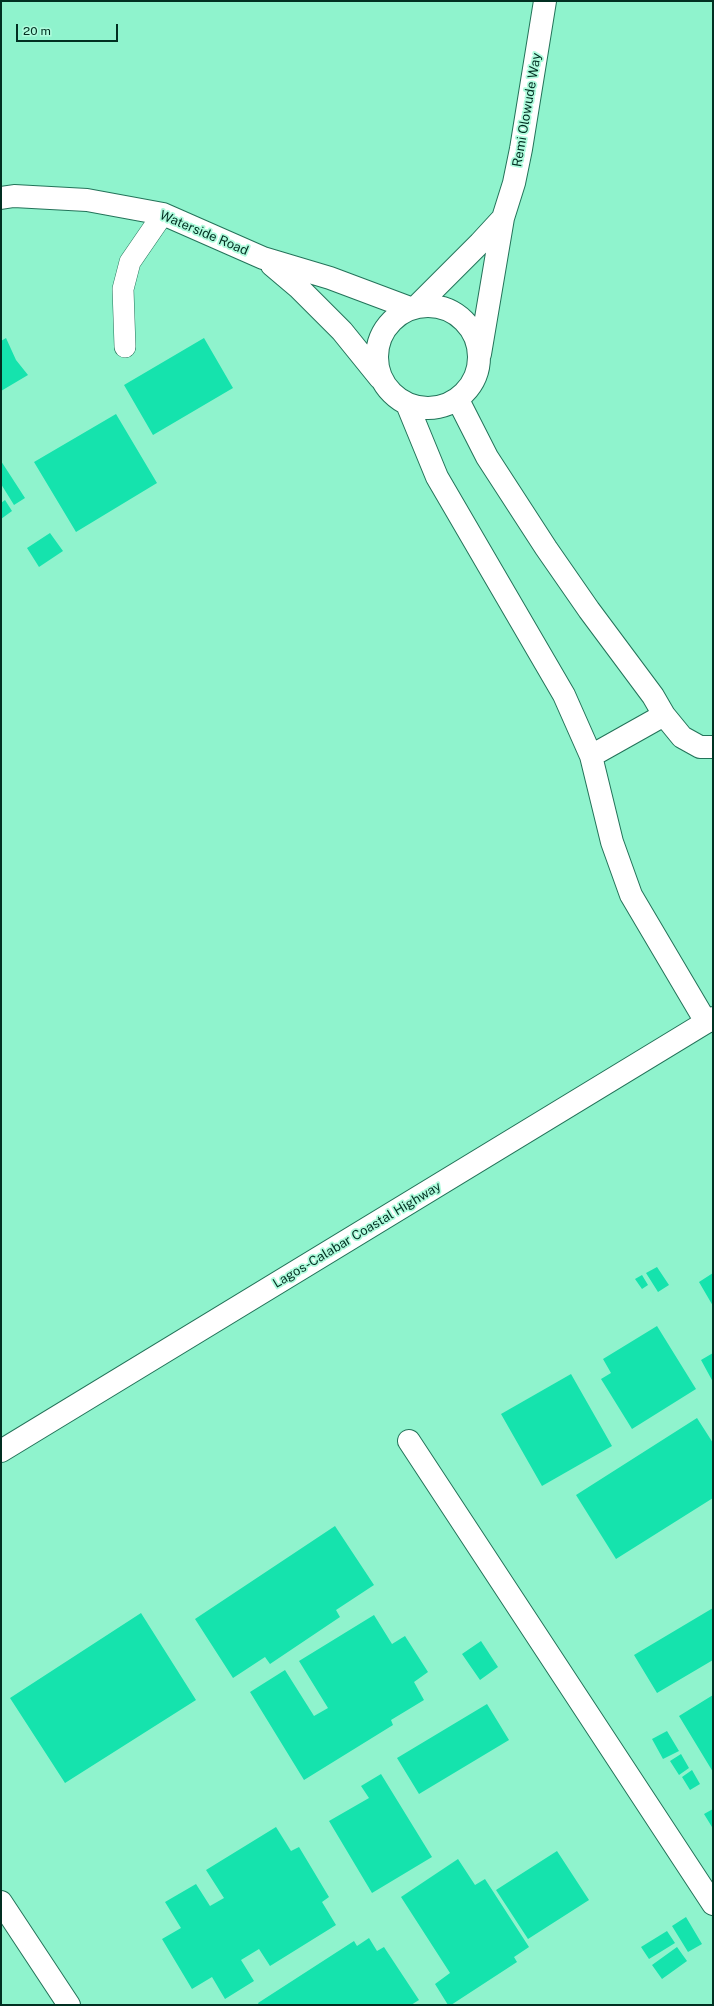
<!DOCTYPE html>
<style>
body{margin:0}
#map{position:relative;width:714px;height:2006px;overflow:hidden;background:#8ff3cd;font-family:"Public Sans",sans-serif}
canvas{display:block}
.frame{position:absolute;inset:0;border:2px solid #012f21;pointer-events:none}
.scale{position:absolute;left:16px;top:24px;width:102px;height:18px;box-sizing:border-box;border:2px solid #012f21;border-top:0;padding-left:5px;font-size:12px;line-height:14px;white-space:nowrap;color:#012f21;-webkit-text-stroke:3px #affcdd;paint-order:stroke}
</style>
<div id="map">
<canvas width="714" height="2006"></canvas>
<div class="frame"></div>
<div class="scale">20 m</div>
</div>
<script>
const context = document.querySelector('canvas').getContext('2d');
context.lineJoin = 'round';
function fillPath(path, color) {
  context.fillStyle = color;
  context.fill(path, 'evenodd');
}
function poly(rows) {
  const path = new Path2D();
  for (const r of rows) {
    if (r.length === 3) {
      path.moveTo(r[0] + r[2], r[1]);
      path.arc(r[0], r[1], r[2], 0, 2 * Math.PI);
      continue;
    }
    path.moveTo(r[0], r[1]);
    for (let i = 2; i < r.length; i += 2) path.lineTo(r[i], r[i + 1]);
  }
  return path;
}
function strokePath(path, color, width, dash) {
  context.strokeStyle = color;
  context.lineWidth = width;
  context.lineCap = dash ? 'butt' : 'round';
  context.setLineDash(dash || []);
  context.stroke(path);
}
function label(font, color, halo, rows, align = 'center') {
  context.font = font + ' "Public Sans",sans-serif';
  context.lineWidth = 3.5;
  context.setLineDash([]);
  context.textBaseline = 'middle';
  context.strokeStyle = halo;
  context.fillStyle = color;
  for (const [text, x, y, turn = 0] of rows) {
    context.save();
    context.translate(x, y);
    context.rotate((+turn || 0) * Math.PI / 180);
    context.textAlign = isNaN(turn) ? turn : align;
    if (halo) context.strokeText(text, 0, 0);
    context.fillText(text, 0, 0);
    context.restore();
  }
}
const building = poly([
 [6,338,16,360,28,375,1,391,1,341],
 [204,338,233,388,153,435,124,385],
 [116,414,157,483,76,532,34,462],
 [1,461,25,498,14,505,1,484],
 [5,500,12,511,1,519,1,503],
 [50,533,63,551,39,567,27,548],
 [657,1267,669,1285,658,1292,646,1273],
 [713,1273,713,1306,699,1282],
 [642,1275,648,1285,642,1289,635,1279],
 [657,1326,696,1389,632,1429,601,1379,611,1373,603,1359],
 [713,1353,713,1382,701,1360],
 [571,1374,612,1446,542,1486,501,1414],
 [697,1418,713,1443,713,1498,616,1559,576,1495],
 [335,1526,374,1585,336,1610,340,1617,270,1664,265,1657,233,1678,195,1619],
 [713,1608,713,1660,657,1693,634,1655],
 [141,1613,196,1700,65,1783,10,1698],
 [374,1615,392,1644,405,1636,428,1672,414,1682,424,1700,391,1720,393,1725,304,1780,250,1692,285,1670,314,1716,328,1708,299,1661],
 [481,1641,498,1667,480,1680,462,1654],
 [713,1695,713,1772,679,1716],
 [487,1704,509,1740,419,1794,397,1758],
 [667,1731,679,1751,663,1759,652,1739],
 [681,1754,689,1768,679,1775,670,1761],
 [692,1770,700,1784,690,1790,682,1777],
 [381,1774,432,1857,372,1893,329,1821,369,1798,361,1786],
 [713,1809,713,1826,712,1827,704,1814],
 [276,1827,291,1851,299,1847,329,1897,322,1902,336,1925,270,1966,259,1949,241,1960,254,1981,225,1999,212,1977,192,1989,162,1939,181,1928,165,1902,196,1884,210,1906,224,1898,206,1870],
 [557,1851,589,1900,528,1939,496,1890],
 [458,1859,475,1885,485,1879,529,1947,514,1957,517,1962,451,2005,448,2005,435,1984,450,1973,401,1897],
 [686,1917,702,1944,688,1952,672,1926],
 [667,1931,675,1943,649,1959,641,1947],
 [369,1938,377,1951,384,1947,419,2000,411,2005,259,2005,258,2003,354,1941,357,1946],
 [677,1947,687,1961,662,1979,652,1965]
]);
const lane = poly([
 [125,347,123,289,130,262,163,214]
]);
const street = poly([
 [1,198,14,196,87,200,163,214,263,258,330,278,410,308],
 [272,265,298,287,342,331,380,378],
 [418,305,480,243,503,218],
 [428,357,51],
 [480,354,503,218,514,183,521,149,545,1],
 [458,400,487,457,546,548,589,610,653,696,664,715,682,737,700,747,713,747],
 [407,404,437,477,564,695,591,756,612,842,631,895,706,1022],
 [591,756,664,715],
 [409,1441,713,1904],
 [1,1902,69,2005]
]);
const highway = poly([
 [1,1451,713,1018]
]);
const streetNames = [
 ["Remi Olowude Way",527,110,-80],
 ["Waterside Road",204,233,23],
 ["Lagos-Calabar Coastal Highway",357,1235,-31]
];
fillPath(building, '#15e3ad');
strokePath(lane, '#237359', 22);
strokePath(street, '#237359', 24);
strokePath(highway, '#237359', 24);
strokePath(lane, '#fff', 21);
strokePath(street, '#fff', 22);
strokePath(highway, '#fff', 22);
label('13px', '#012f21', '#affcdd', streetNames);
</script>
